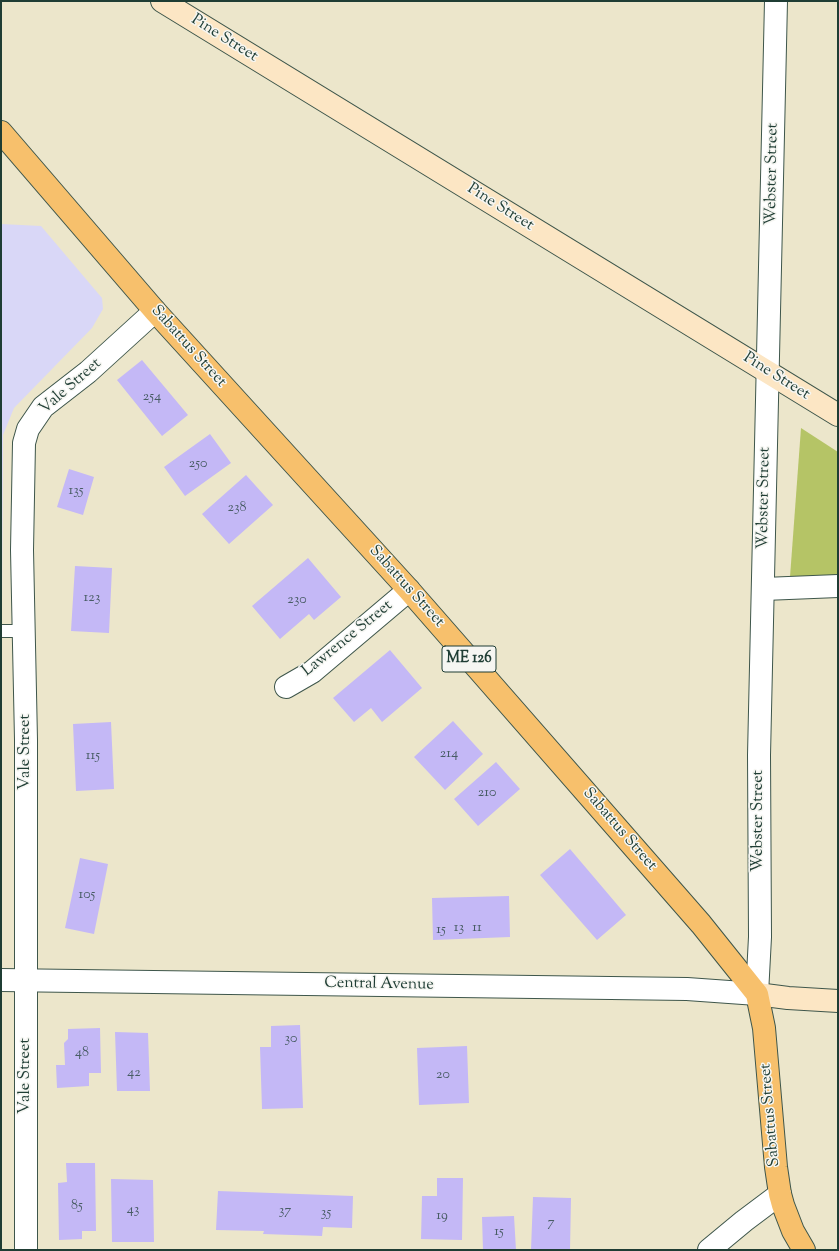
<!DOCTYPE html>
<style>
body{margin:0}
#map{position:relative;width:839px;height:1251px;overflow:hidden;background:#ece6cb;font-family:"Sorts Mill Goudy",serif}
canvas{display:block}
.frame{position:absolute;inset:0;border:2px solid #1f3d34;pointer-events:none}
</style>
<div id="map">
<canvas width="839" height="1251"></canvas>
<div class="frame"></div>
</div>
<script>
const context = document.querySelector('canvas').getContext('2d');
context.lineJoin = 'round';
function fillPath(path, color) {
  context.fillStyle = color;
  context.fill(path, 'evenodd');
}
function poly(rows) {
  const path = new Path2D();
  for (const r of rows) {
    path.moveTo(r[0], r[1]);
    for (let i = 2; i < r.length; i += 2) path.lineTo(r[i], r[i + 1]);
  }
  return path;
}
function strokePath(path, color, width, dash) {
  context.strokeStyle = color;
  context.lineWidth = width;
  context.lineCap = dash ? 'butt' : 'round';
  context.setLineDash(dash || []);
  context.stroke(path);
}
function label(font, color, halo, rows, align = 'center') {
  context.font = font + ' "Sorts Mill Goudy",serif';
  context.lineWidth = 3;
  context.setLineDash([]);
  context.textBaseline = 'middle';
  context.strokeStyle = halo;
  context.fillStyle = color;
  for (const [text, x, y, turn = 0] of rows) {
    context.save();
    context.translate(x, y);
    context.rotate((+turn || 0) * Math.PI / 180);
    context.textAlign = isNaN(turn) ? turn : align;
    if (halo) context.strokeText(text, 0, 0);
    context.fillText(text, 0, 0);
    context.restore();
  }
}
const built = poly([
 [1,224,41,226,102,298,103,309,92,328,14,408,3,435,2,601,1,603]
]);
const green = poly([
 [801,428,838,452,838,575,790,577]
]);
const building = poly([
 [142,360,188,415,162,436,117,380],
 [210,434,231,463,185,496,164,467],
 [69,469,94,477,83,515,57,507],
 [246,475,273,505,229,544,202,514],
 [308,558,341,597,314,620,309,614,280,639,252,606],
 [75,566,112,568,109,633,71,631],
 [390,650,422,688,382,722,371,708,354,722,333,698],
 [453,721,483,754,445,790,414,757],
 [111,722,114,789,76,791,73,724],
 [496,762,520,789,478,826,454,799],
 [570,849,626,915,597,940,540,875],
 [80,858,108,864,94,934,65,928],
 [509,896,510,937,433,940,432,898],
 [300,1025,303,1108,262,1109,260,1047,271,1047,271,1026],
 [100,1028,101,1073,89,1073,89,1086,57,1088,56,1065,65,1065,64,1043,68,1039,68,1029],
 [115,1032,148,1033,150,1091,117,1091],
 [467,1046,469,1103,419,1105,417,1048],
 [66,1163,95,1163,96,1231,82,1231,82,1239,59,1240,58,1183,67,1182],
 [437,1178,463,1178,462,1240,421,1239,422,1196,437,1196],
 [111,1179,153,1180,154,1242,112,1242],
 [218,1191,353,1196,352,1228,323,1227,322,1236,263,1234,264,1231,216,1230],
 [533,1197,571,1198,570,1250,531,1250],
 [514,1216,516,1250,483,1250,482,1217]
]);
const service = poly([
 [1,631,24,631]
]);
const minor = poly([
 [764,589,838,586],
 [286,687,312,672,409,590],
 [26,1250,26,740,22,550,24,443,28,429,43,407,88,372,155,311],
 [709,1250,744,1221,780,1194]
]);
const tertiary = poly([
 [1,980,687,989,757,994,760,937,759,755,776,1]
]);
const secondary = poly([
 [162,1,838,415],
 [757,994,788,998,838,1001]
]);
const primary = poly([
 [1,132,155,311,409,590,701,924,757,994,764,1028,776,1167,780,1194,783,1205,793,1231,804,1250]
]);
const numberNames = [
 ["254",152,398],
 ["250",198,465],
 ["135",76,492],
 ["238",237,509],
 ["123",92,599],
 ["230",297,601],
 ["214",449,755],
 ["115",93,757],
 ["210",487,794],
 ["105",87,896],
 ["13",459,929],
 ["11",477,929],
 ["15",441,931],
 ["30",291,1040],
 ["48",82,1054],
 ["42",134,1074],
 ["20",443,1076],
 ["85",77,1207],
 ["43",133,1211],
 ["37",285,1212],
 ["35",326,1214],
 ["19",442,1217],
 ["7",551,1224],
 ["15",499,1233]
];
const shields = [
 [469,659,54]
];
const shieldNames = [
 ["ME 126",469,659]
];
const streetNames = [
 ["Pine Street",224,39,32],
 ["Webster Street",773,174,-89],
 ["Pine Street",500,208,32],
 ["Sabattus Street",188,347,48],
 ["Pine Street",776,377,32],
 ["Vale Street",71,387,-41],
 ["Webster Street",765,498,-89],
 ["Sabattus Street",406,587,48],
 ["Lawrence Street",348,639,-39],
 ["Vale Street",26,752,-90],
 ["Webster Street",759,821,-90],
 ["Sabattus Street",619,830,49],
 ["Central Avenue",379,985,1],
 ["Vale Street",26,1076,-90],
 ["Sabattus Street",771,1115,-95]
];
fillPath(built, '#d9d7f7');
fillPath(green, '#b5c466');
fillPath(building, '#c4b8f6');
strokePath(service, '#3e564b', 14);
strokePath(minor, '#3e564b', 24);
strokePath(tertiary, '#3e564b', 24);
strokePath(secondary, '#3e564b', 24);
strokePath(primary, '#3e564b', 24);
strokePath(service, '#fff', 12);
strokePath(minor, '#fff', 22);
strokePath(tertiary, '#fff', 22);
strokePath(secondary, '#fce6c4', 22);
strokePath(primary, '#f7c06c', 22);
label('14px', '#485c64', null, numberNames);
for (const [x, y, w] of shields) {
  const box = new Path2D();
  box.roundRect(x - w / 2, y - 13, w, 26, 3);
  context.fillStyle = '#f6f6f2';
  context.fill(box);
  strokePath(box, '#1f3d34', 1);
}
label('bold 15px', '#1f3d34', null, shieldNames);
label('16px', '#1f3d34', '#f6f6f2', streetNames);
</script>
